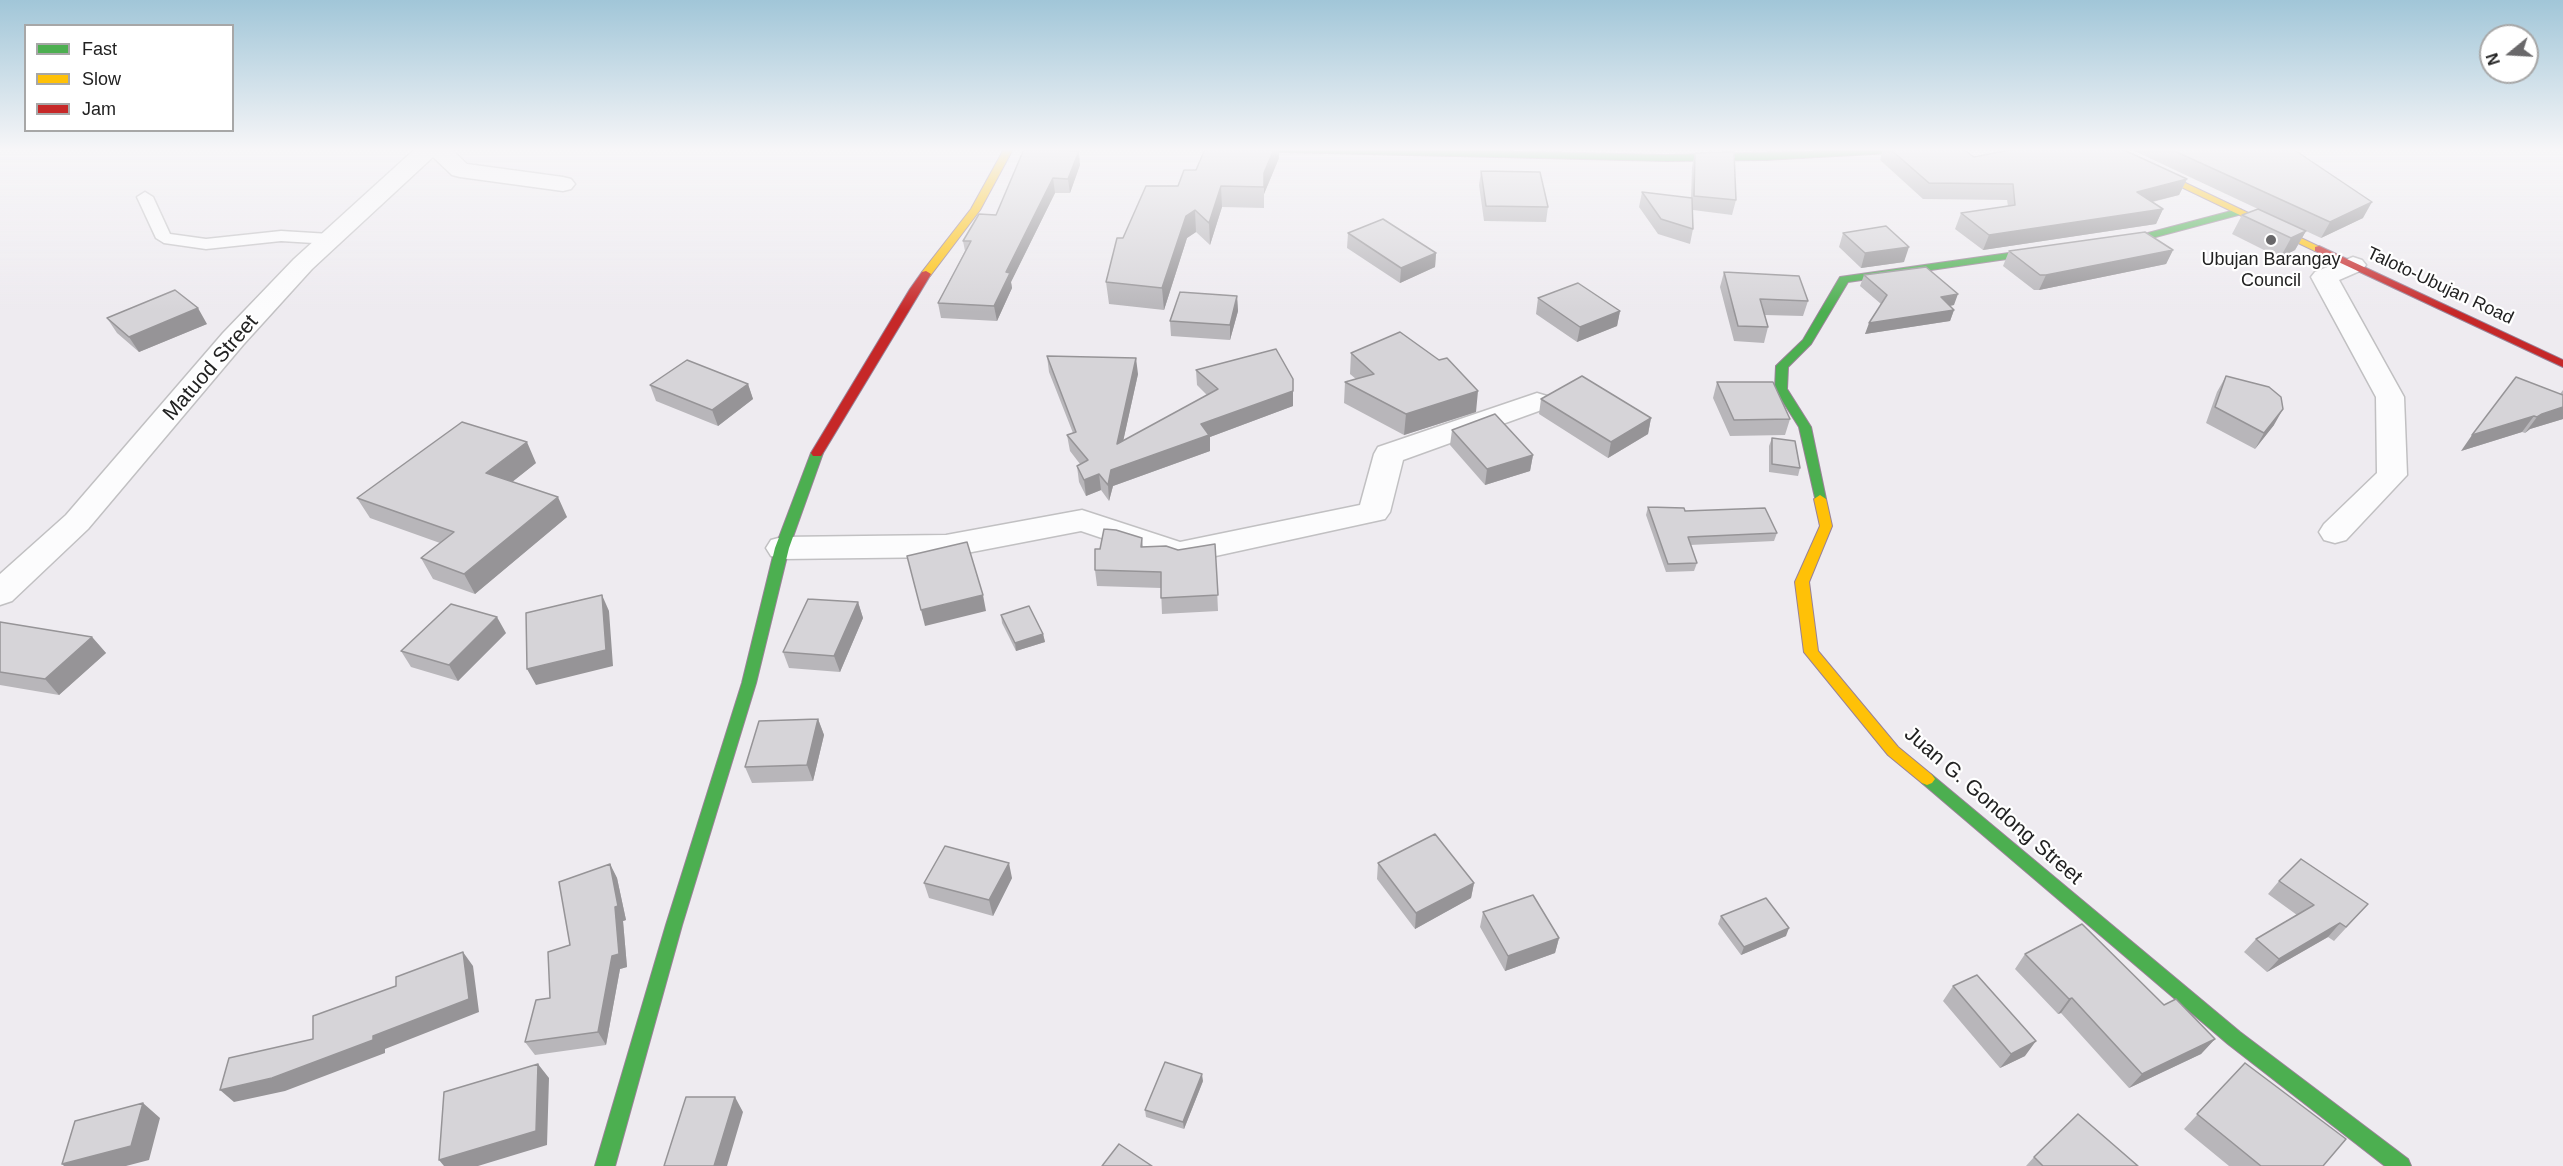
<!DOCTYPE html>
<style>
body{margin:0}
#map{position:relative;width:2563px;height:1166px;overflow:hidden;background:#eeebf0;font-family:Arial,sans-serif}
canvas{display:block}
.legend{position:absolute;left:24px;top:24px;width:210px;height:108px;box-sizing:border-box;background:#fff;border:2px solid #a7a7a7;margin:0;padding:8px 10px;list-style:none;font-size:18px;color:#222}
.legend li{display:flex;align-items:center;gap:12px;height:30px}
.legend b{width:30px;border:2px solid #a7a7a7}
.north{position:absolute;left:2479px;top:24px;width:60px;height:60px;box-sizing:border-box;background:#fff;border:2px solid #a7a7a7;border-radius:50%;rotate:252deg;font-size:16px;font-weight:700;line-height:24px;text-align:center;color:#222}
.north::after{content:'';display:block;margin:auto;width:21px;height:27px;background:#69686a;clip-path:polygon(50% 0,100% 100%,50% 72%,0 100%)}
</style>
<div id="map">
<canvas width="2563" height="1166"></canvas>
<ul class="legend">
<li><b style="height:8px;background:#4caf50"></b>Fast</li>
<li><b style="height:8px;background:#ffc107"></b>Slow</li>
<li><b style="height:8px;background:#c62828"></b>Jam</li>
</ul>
<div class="north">N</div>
</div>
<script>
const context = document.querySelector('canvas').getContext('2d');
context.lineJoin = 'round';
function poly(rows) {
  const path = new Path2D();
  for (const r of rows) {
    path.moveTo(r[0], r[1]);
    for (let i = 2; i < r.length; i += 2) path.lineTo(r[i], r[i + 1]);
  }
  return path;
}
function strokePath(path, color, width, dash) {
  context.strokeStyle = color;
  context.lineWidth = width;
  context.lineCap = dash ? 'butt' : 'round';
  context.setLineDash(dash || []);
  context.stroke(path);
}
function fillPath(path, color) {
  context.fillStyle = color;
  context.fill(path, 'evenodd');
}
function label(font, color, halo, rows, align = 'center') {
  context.font = font + ' Arial,sans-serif';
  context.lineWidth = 4.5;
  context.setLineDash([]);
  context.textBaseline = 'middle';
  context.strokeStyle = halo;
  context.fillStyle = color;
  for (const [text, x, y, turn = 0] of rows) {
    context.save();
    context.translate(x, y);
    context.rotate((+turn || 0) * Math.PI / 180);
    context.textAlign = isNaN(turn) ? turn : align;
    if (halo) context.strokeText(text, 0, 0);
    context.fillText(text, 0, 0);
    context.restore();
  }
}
const lane = poly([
 [145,192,153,197,170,234,206,239,281,231,330,234,338,239,330,244,281,241,206,249,164,243,156,238,137,197,145,192]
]);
const street = poly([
 [415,149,451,149,467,164,563,177,571,179,575,184,571,189,563,191,460,177,452,175,433,157,312,269,243,345,88,529,12,601,0,605,0,574,66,515,223,333,294,259,415,149],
 [2353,257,2362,260,2366,265,2362,270,2339,280,2404,397,2407,475,2346,540,2335,543,2324,540,2319,532,2324,524,2377,473,2376,397,2311,277,2315,272,2353,257],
 [1537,393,1547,396,1551,402,1547,408,1403,460,1390,512,1385,519,1179,564,1081,531,946,557,782,559,771,556,766,548,771,540,782,537,946,535,1082,510,1180,542,1360,505,1374,454,1378,447,1537,393]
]);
const fast = poly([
 [1276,149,1410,149,1666,155,1913,149,1909,152,1766,160,1666,161,1280,152,1276,149],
 [2239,209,2242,210,2242,214,2148,239,2105,245,2100,242,2105,239,2148,233,2239,209],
 [2051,247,2055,248,2055,252,1848,282,1811,344,1788,367,1787,389,1811,427,1826,499,1820,503,1816,502,1799,427,1775,389,1776,366,1803,340,1840,277,2051,247],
 [817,449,823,453,789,548,756,683,682,925,615,1166,595,1166,666,925,742,683,775,548,811,453,817,449],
 [1927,773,1932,775,2240,1032,2408,1159,2411,1166,2385,1166,2228,1044,1922,783,1919,779,1922,775,1927,773]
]);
const slow = poly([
 [1004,149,1013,149,980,210,930,276,922,276,922,272,971,209,1004,149],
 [2102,149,2114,149,2324,249,2323,251,2315,251,2102,149],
 [1820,495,1826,499,1832,526,1809,582,1818,651,1898,747,1932,775,1935,779,1932,783,1927,785,1922,783,1888,755,1804,652,1795,582,1820,526,1814,499,1820,495]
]);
const jam = poly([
 [2319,246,2563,360,2563,367,2315,251,2315,247,2319,246],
 [926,271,931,274,823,453,821,456,813,456,811,453,910,289,922,272,926,271]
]);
const wall = poly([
 [1024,149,1080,165,1070,193,1055,193,1011,282,1012,288,997,321,941,318,938,303,965,251,963,241,996,215],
 [1883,149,1963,149,1974,157,2187,179,2179,195,2153,202,2163,209,2156,224,1983,250,1955,229,1961,213,2008,206,2007,200,1923,199,1880,160],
 [2130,149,2222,149,2363,218,2321,238,2306,231,2295,250,2280,258,2232,234,2242,215,2258,209],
 [1695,153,1736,200,1732,215,1693,210,1693,229,1690,244,1658,234,1639,207,1642,192,1691,198,1692,167],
 [1279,158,1264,194,1264,208,1222,207,1210,245,1196,232,1187,238,1164,310,1109,304,1106,282,1123,238,1178,186],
 [1481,171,1548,207,1546,222,1484,221,1479,185],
 [1348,233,1436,253,1435,267,1400,283,1347,248],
 [1843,233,1904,262,1861,268,1839,247],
 [2173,250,2166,264,2039,290,2034,290,2003,266,2009,251],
 [1724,272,1808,301,1803,316,1765,315,1768,327,1764,343,1734,341,1720,287],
 [1864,275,1954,305,1950,306,1954,310,1950,321,1865,334,1881,304,1860,286],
 [1237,296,1238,311,1230,340,1171,336,1170,321],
 [1538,298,1620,311,1617,326,1577,342,1536,314],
 [107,318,207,324,139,352,117,333],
 [1351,353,1476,412,1404,435,1344,403,1345,382,1356,379,1350,374],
 [1047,356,1138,374,1123,441,1207,395,1197,385,1196,370,1293,406,1210,437,1210,451,1113,486,1109,501,1101,490,1086,496,1079,482,1077,466,1080,464,1070,451,1067,435,1073,433,1049,372],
 [2226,376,2274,425,2255,449,2206,423,2217,392],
 [1717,382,1790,419,1785,435,1730,436,1713,398],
 [748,384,753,399,718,426,656,401,650,385],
 [2563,390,2563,419,2530,429,2525,433,2522,432,2461,451,2560,394],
 [1541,399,1651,418,1648,434,1608,458,1539,414],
 [1452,430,1533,455,1530,471,1485,485,1450,445],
 [1772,438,1800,468,1798,476,1769,472,1769,446],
 [536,463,512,482,567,517,475,594,433,579,421,558,440,543,370,518,357,498],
 [1648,507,1685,511,1777,533,1774,541,1690,545,1697,563,1694,571,1666,572,1646,515],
 [1142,538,1143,547,1178,550,1215,544,1218,611,1162,614,1161,588,1097,586,1095,570,1100,549],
 [858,602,863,618,840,672,789,668,783,652],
 [1001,615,1043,634,1045,642,1016,651,1002,623],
 [0,622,92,637,106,653,59,695,0,685],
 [506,633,458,681,411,667,401,651],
 [818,719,824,735,813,781,752,783,745,767],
 [1378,863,1474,883,1471,898,1415,929,1377,879],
 [610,864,617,878,626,920,623,921,627,967,620,969,606,1045,535,1055,525,1042,550,998,570,945],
 [1012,878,993,916,929,898,924,883],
 [2279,881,2368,904,2334,941,2328,937,2267,972,2244,952,2256,939,2297,915,2268,894],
 [1483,912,1559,938,1555,953,1505,971,1480,927],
 [1721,916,1786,936,1741,955,1718,924],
 [2025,954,2164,1005,2215,1039,2201,1054,2129,1088,2061,1013,2058,1014,2015,969],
 [1953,986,2025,1056,2000,1068,1943,1001],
 [2245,1063,2323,1166,2229,1166,2184,1129],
 [1203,1081,1184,1129,1146,1117,1145,1110],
 [2034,1157,2138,1166,2026,1166]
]);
const shadedWall = poly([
 [1274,149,1279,149,1279,158,1264,194,1264,208,1264,173],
 [1079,151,1080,165,1070,193,1068,179],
 [1053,178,1055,193,1011,282,1012,288,997,321,994,306,1006,272],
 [2187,179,2179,195,2130,207,2137,192],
 [1221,186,1222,207,1210,245,1209,223],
 [2372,202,2363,218,2321,238,2330,222],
 [2163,209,2156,224,1983,250,1989,235],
 [1195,210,1196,232,1187,238,1164,310,1162,288,1186,216],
 [2306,231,2295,250,2280,258,2291,238],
 [1909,247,1904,262,1861,268,1865,253],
 [2173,250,2166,264,2039,290,2046,275],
 [1436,253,1435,267,1400,283,1401,268],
 [1958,294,1954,305,1937,308,1941,297],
 [1237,296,1238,311,1230,340,1230,325],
 [198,308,207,324,139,352,129,337],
 [1954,310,1950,321,1865,334,1869,323],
 [1620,311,1617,326,1577,342,1580,327],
 [1136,358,1138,374,1119,460,1117,444],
 [748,384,753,399,718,426,712,410],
 [1293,391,1293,406,1210,437,1210,451,1113,486,1109,501,1108,485,1111,470,1201,424],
 [1478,391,1476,412,1404,435,1406,414],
 [2563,407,2563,419,2530,429,2525,433,2537,417,2542,414],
 [2283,409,2274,425,2255,449,2264,433],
 [2534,416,2522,432,2461,451,2472,435],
 [1651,418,1648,434,1608,458,1611,442],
 [527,442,536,463,497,494,486,473],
 [1533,455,1530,471,1485,485,1487,469],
 [1099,474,1101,490,1086,496,1084,480],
 [558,497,567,517,475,594,464,574],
 [602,595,609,611,613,666,536,685,527,669],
 [983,595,986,611,925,626,921,610],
 [858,602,863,618,840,672,834,656],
 [497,617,506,633,458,681,449,665],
 [1043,634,1045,642,1016,651,1015,643],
 [92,637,106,653,59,695,45,679],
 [818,719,824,735,813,781,807,765],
 [1009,863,1012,878,993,916,989,900],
 [610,864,617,878,626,920,623,921,627,967,620,969,606,1045,598,1032,612,956],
 [1474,883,1471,898,1415,929,1416,913],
 [2340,923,2328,937,2267,972,2279,959],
 [1789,928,1786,936,1741,955,1744,947],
 [1559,938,1555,953,1505,971,1508,956],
 [463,952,473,966,479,1012,385,1049,385,1053,285,1091,234,1102,220,1090,373,1036],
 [2072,998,2061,1013,2058,1014,2069,999],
 [2215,1039,2201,1054,2129,1088,2142,1074],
 [2036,1041,2025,1056,2000,1068,2011,1054],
 [538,1064,549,1078,547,1145,478,1166,444,1166,439,1160],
 [1202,1074,1203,1081,1184,1129,1183,1122],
 [735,1097,743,1112,727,1166,714,1166],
 [143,1103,160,1118,149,1160,126,1166,64,1166,62,1164]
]);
const building = poly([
 [1024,149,1079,151,1068,179,1053,178,1006,272,1010,273,994,306,938,303,971,241,963,241,979,214,996,215,1024,149],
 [1205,149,1274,149,1264,173,1264,187,1221,186,1209,223,1195,210,1186,216,1162,288,1106,282,1117,238,1123,238,1146,186,1178,186,1184,170,1196,170,1205,149],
 [1890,149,1963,149,1974,157,2014,149,2122,149,2187,179,2137,192,2163,209,1989,235,1961,213,2015,205,2013,184,1929,183,1890,149],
 [2170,149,2222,149,2224,150,2236,149,2293,149,2372,202,2330,222,2170,149],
 [1734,152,1736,200,1694,196,1695,153,1734,152],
 [1481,171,1540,172,1548,207,1486,206,1481,171],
 [1642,192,1692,198,1693,229,1661,219,1642,192],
 [2258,209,2306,231,2291,238,2242,215,2258,209],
 [1383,219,1436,253,1401,268,1348,233,1383,219],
 [1886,226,1909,247,1865,253,1843,233,1886,226],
 [2145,232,2173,250,2046,275,2040,275,2009,251,2145,232],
 [1926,267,1958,294,1941,297,1954,310,1869,323,1887,295,1864,275,1926,267],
 [1724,272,1799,276,1808,301,1760,299,1768,327,1738,326,1724,272],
 [1578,283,1620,311,1580,327,1538,298,1578,283],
 [175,290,198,308,129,337,107,318,175,290],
 [1180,292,1237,296,1230,325,1170,321,1180,292],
 [1400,332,1439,360,1447,358,1478,391,1406,414,1345,382,1374,374,1351,353,1400,332],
 [1276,349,1293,379,1293,391,1201,424,1209,435,1111,470,1108,485,1099,474,1084,480,1077,466,1088,460,1067,435,1076,432,1047,356,1136,358,1117,444,1218,389,1196,370,1276,349],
 [687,360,748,384,712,410,650,385,687,360],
 [1582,376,1651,418,1611,442,1541,399,1582,376],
 [2226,376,2269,387,2281,397,2283,409,2264,433,2215,407,2226,376],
 [2516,377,2563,395,2563,407,2542,414,2537,417,2534,416,2472,435,2516,377],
 [1717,382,1773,382,1790,419,1734,420,1717,382],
 [1495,414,1533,455,1487,469,1452,430,1495,414],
 [462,422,527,442,486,473,558,497,464,574,421,558,454,532,357,498,462,422],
 [1772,438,1795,441,1800,468,1772,464,1772,438],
 [1648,507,1684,508,1685,511,1765,508,1777,533,1688,537,1697,563,1668,564,1648,507],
 [1104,529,1116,530,1142,538,1141,547,1166,546,1178,550,1215,544,1218,595,1161,598,1161,572,1095,570,1095,549,1100,549,1104,529],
 [967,542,983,595,921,610,907,556,967,542],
 [602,595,606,650,527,669,526,613,602,595],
 [808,599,858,602,834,656,783,652,808,599],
 [451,604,497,617,449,665,401,651,451,604],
 [1029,606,1043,634,1015,643,1001,615,1029,606],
 [0,622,92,637,45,679,0,672,0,622],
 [818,719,807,765,745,767,759,721,818,719],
 [1435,834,1474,883,1416,913,1378,863,1435,834],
 [945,846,1009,863,989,900,924,883,945,846],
 [2301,859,2368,904,2346,927,2340,923,2279,959,2256,939,2314,905,2279,881,2301,859],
 [610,864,618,906,615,907,619,954,612,956,598,1032,525,1042,536,1000,550,998,548,952,570,945,559,882,610,864],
 [1533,895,1559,938,1508,956,1483,912,1533,895],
 [1766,898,1789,928,1744,947,1721,916,1766,898],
 [2082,924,2164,1005,2176,999,2215,1039,2142,1074,2072,998,2069,999,2025,954,2082,924],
 [463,952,469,999,373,1036,373,1040,272,1078,220,1090,229,1058,313,1039,313,1016,396,986,396,977,463,952],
 [1977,975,2036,1041,2011,1054,1953,986,1977,975],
 [1165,1062,1202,1074,1183,1122,1145,1110,1165,1062],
 [2245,1063,2346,1139,2323,1166,2261,1166,2197,1114,2245,1063],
 [538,1064,536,1131,439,1160,444,1092,538,1064],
 [686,1097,735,1097,714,1166,664,1166,686,1097],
 [143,1103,131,1146,62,1164,75,1121,143,1103],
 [2078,1114,2138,1166,2043,1166,2034,1157,2078,1114],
 [1119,1144,1152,1166,1102,1166,1119,1144]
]);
const markers = [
 [2271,240,6,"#69686a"]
];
const farPoinames = [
 ["Ubujan Barangay",2271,260],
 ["Council",2271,281]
];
const farStreetnames = [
 ["Taloto-Ubujan Road",2440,286,25]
];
const streetNames = [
 ["Matuod Street",211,368,-49],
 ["Juan G. Gondong Street",1993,806,41]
];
strokePath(lane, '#c1c0c2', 3);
strokePath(street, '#c1c0c2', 3);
strokePath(fast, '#998297', 2);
strokePath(slow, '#998297', 2);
strokePath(jam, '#998297', 2);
fillPath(lane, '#fcfcfd');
fillPath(street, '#fcfcfd');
fillPath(fast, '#4caf50');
fillPath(slow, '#ffc107');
fillPath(jam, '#c62828');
fillPath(wall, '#b8b6ba');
fillPath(shadedWall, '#969497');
fillPath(building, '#d6d4d8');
strokePath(building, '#969497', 1.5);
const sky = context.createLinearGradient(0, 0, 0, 312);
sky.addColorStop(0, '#a1c6d8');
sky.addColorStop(0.48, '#f7f6f8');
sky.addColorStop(1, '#f7f6f800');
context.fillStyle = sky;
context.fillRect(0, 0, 2563, 312);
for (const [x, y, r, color] of markers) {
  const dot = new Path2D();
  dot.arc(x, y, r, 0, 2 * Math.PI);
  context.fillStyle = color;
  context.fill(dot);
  strokePath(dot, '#fff', 2);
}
label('18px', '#222', '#fff', farPoinames);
label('18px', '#222', '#fff', farStreetnames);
label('21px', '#222', '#fff', streetNames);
</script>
